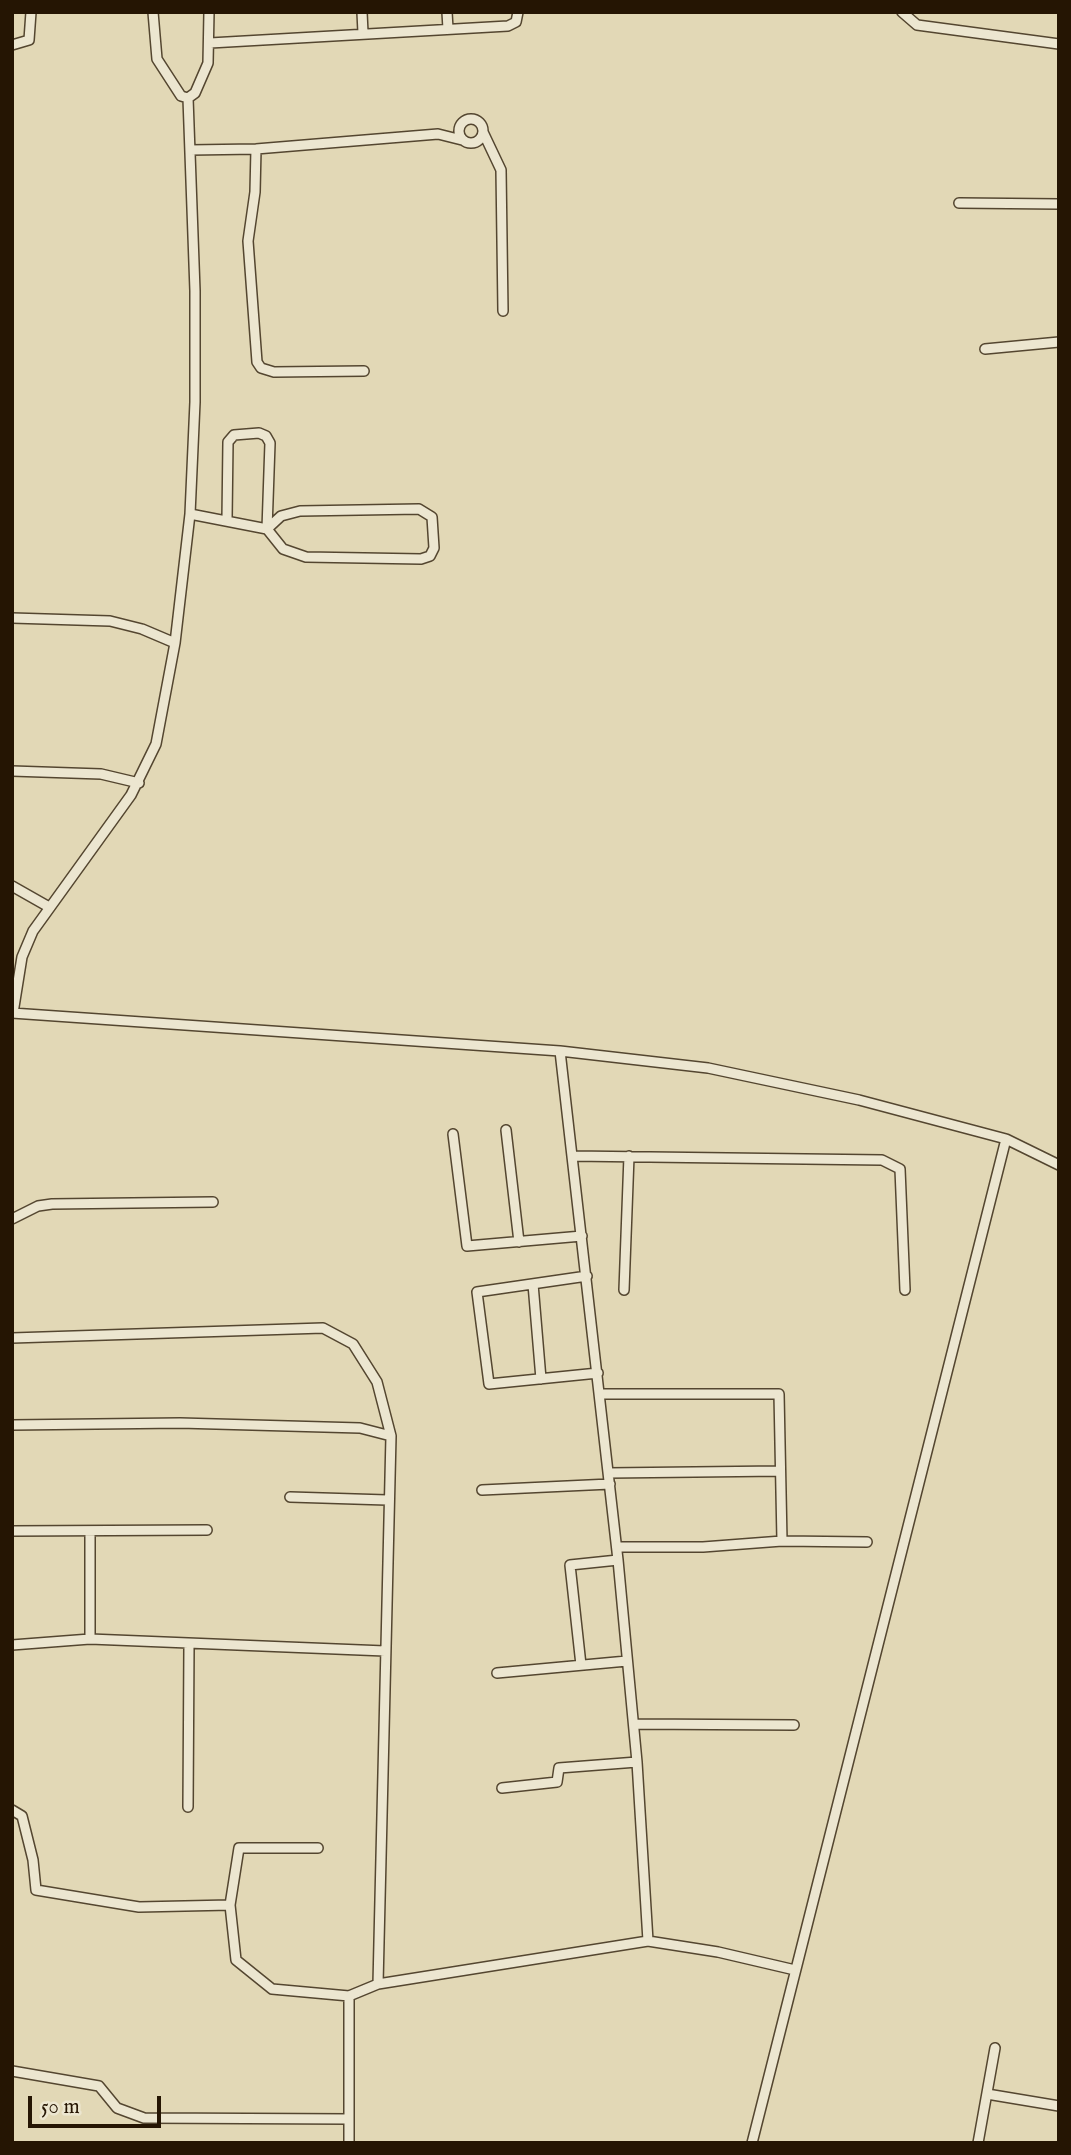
<!DOCTYPE html>
<style>
body{margin:0}
#map{position:relative;width:1071px;height:2155px;overflow:hidden;background:#e2d8b6;font-family:"IM FELL English",serif}
canvas{display:block}
.frame{position:absolute;inset:0;border:14px solid #251503;pointer-events:none}
.scale{position:absolute;left:28px;top:2096px;width:133px;height:32px;box-sizing:border-box;border:4px solid #251503;border-top:0;padding-left:9px;font-size:21px;line-height:24px;white-space:nowrap;color:#251503;-webkit-text-stroke:5px #ece6d0;paint-order:stroke}
</style>
<div id="map">
<canvas width="1071" height="2155"></canvas>
<div class="frame"></div>
<div class="scale">50 m</div>
</div>
<script>
const context = document.querySelector('canvas').getContext('2d');
context.lineJoin = 'round';
function poly(rows) {
  const path = new Path2D();
  for (const r of rows) {
    if (r.length === 3) {
      path.moveTo(r[0] + r[2], r[1]);
      path.arc(r[0], r[1], r[2], 0, 2 * Math.PI);
      continue;
    }
    path.moveTo(r[0], r[1]);
    for (let i = 2; i < r.length; i += 2) path.lineTo(r[i], r[i + 1]);
  }
  return path;
}
function strokePath(path, color, width, dash) {
  context.strokeStyle = color;
  context.lineWidth = width;
  context.lineCap = dash ? 'butt' : 'round';
  context.setLineDash(dash || []);
  context.stroke(path);
}
const lane = poly([
 [153,12,157,59,181,96,188,98,195,93,208,63,209,12],
 [362,12,363,33],
 [447,12,448,29],
 [902,12,917,25,1059,44],
 [210,43,508,26,516,22,518,12],
 [12,45,29,40,31,12],
 [471,131,12],
 [483,132,501,170,503,311],
 [256,149,255,192,248,241,257,362,261,368,274,372,364,371],
 [190,150,256,149,438,134,462,140],
 [959,203,1059,204],
 [985,349,1059,342],
 [190,514,267,529],
 [227,519,228,442,234,435,259,433,266,436,270,443,267,529,283,549,306,557,421,559,430,556,434,548,432,517,419,509,300,511,281,516,267,529],
 [12,618,110,621,142,629,175,643],
 [12,771,101,774,139,783],
 [12,886,49,907],
 [12,1013,560,1051,708,1068,859,1100,1006,1139,752,2143],
 [13,1013,22,957,33,931,131,795,156,744,175,643,190,514,195,402,195,291,188,98],
 [560,1051,618,1560,637,1762,648,1941],
 [506,1130,519,1242],
 [453,1134,467,1246,582,1236],
 [1006,1139,1059,1165],
 [572,1156,882,1160,900,1169,905,1290],
 [12,1219,38,1206,52,1204,213,1202],
 [587,1276,477,1292,489,1384,598,1373],
 [533,1284,541,1379],
 [624,1290,629,1156],
 [12,1338,323,1328,353,1344,377,1382,391,1436,378,1984,349,1996,349,2143],
 [601,1394,779,1394,782,1541],
 [12,1425,180,1423,360,1428,391,1436],
 [609,1473,780,1471],
 [482,1490,610,1484],
 [290,1497,387,1500],
 [12,1531,207,1530],
 [90,1532,90,1639],
 [617,1547,703,1547,782,1541,867,1542],
 [12,1645,90,1639,385,1651],
 [581,1665,570,1565,618,1560],
 [497,1673,627,1661],
 [634,1724,794,1725],
 [502,1788,557,1782,559,1768,637,1762],
 [188,1807,189,1645],
 [12,1810,22,1816,33,1860,36,1890,139,1907,230,1905],
 [318,1848,239,1848,230,1905,236,1960,272,1989,349,1996],
 [378,1984,648,1941,718,1952,795,1970],
 [12,2071,99,2086,117,2108,144,2118,349,2119],
 [987,2094,1059,2106],
 [978,2143,995,2048]
]);
strokePath(lane, '#544630', 12);
strokePath(lane, '#ece6d0', 9);
</script>
